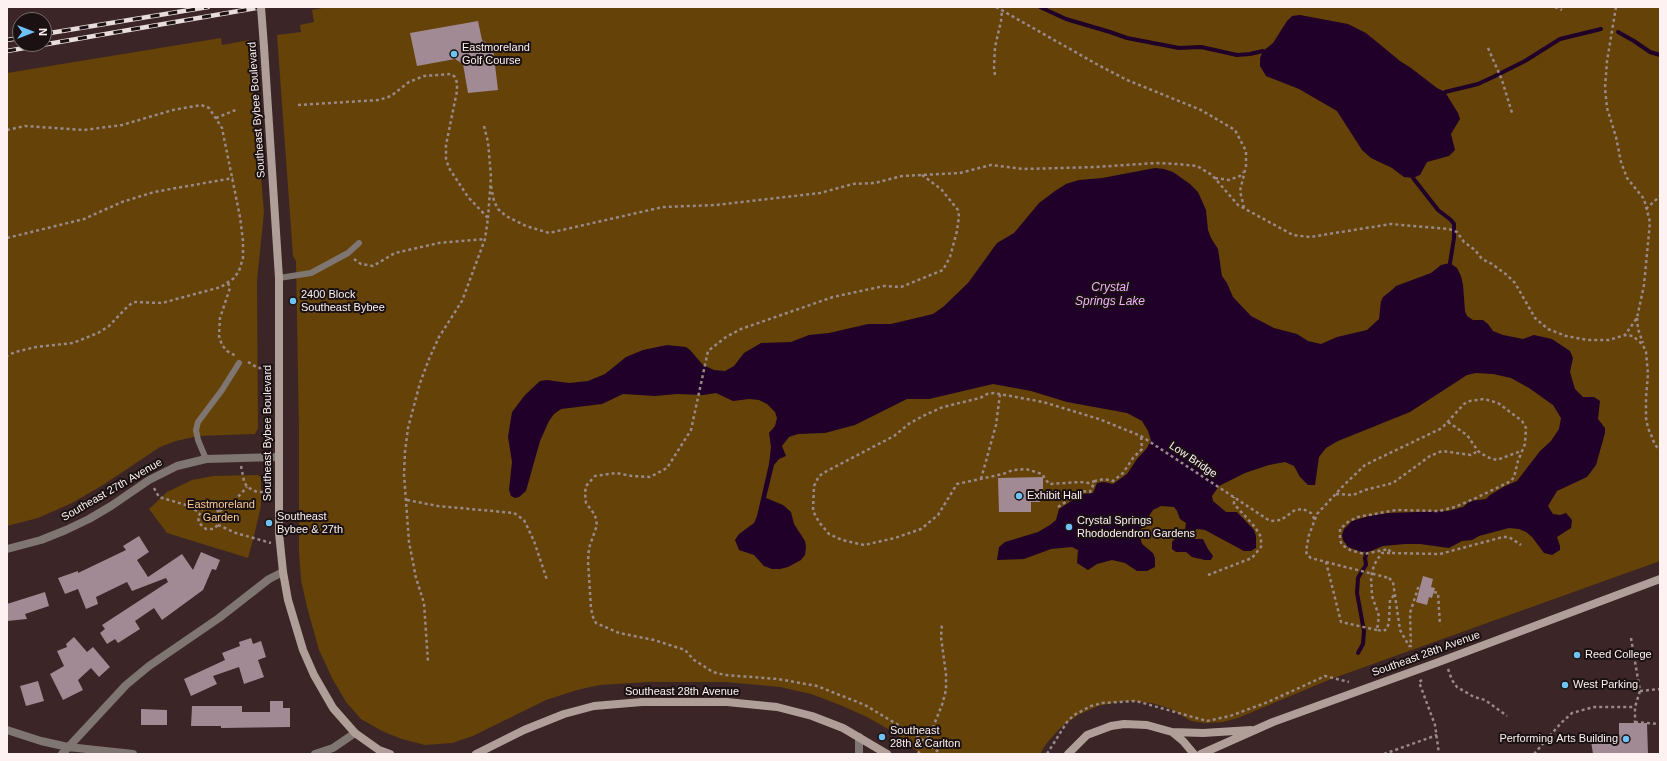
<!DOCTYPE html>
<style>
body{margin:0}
#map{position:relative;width:1667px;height:761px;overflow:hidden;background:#3b2526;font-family:Helvetica,sans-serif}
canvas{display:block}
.frame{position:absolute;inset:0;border:8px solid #fdf1f1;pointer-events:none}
.north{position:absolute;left:12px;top:12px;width:40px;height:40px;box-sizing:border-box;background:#1b1112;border:1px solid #756b6b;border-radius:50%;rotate:90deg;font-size:11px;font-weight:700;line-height:16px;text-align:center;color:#fdf1f1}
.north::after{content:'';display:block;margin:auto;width:14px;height:18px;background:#6fc2f4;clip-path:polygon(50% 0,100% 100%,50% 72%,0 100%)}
</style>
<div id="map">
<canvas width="1667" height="761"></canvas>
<div class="frame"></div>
<div class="north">N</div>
</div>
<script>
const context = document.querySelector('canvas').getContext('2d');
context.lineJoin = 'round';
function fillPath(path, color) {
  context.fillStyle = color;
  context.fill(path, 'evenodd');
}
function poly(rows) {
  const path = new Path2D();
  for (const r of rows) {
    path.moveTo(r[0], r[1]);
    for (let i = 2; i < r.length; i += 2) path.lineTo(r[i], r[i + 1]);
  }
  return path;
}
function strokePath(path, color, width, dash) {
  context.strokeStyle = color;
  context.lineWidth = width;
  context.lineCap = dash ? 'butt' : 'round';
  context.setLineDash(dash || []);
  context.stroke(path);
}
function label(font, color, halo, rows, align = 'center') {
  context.font = font + ' Helvetica,sans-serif';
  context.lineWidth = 4;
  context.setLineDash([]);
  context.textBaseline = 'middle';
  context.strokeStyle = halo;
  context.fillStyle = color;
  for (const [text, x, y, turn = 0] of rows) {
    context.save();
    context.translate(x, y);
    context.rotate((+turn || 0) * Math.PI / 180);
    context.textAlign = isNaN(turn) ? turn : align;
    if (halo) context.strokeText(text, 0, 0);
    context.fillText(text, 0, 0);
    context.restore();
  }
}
const green = poly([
 [327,7,1660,7,1660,561,1331,679,1238,718,1223,722,1204,723,1191,721,1171,709,1152,703,1130,701,1118,702,1098,706,1078,715,1061,727,1046,744,1040,754,920,754,895,733,867,717,840,705,811,694,780,687,725,682,648,682,600,685,577,690,546,700,473,736,452,743,425,745,402,739,384,732,361,719,346,702,332,678,319,650,307,607,301,580,299,552,299,434,296,261,293,256,277,35,301,32,300,25,314,22,312,10],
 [221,38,222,45,249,40,264,212,257,281,258,428,255,434,198,436,176,441,160,447,103,485,72,503,38,518,7,526,7,73],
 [258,475,261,477,261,506,254,536,248,558,167,533,149,509,167,492,192,480,213,476]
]);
const water = poly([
 [1300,15,1348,24,1366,33,1400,61,1411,68,1437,88,1445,92,1458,113,1460,119,1451,134,1455,150,1449,156,1427,162,1420,175,1413,178,1404,177,1392,168,1371,158,1362,150,1337,111,1299,89,1266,76,1260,66,1260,58,1263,51,1273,43,1287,21,1292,16],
 [1155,168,1164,169,1173,172,1190,184,1198,192,1206,210,1208,230,1211,238,1218,249,1222,276,1227,283,1233,297,1251,316,1274,328,1297,334,1308,341,1321,344,1337,337,1367,330,1379,319,1381,301,1383,297,1393,289,1396,286,1431,273,1441,265,1450,263,1457,268,1461,276,1463,285,1465,311,1467,316,1473,320,1483,320,1488,324,1493,331,1503,335,1523,339,1534,335,1552,339,1570,351,1573,358,1570,372,1575,389,1583,397,1594,397,1600,401,1598,419,1605,428,1605,433,1596,465,1587,477,1557,491,1548,506,1553,514,1560,515,1566,513,1572,520,1571,528,1557,537,1560,546,1560,550,1552,555,1544,553,1532,537,1526,532,1519,529,1509,528,1479,536,1472,540,1462,541,1449,548,1420,544,1405,544,1383,546,1371,551,1361,552,1348,547,1343,540,1342,535,1344,529,1352,521,1369,516,1388,513,1448,511,1463,507,1470,501,1486,499,1490,495,1505,486,1517,481,1540,451,1551,441,1559,429,1561,418,1553,405,1529,388,1511,378,1493,374,1476,373,1467,375,1410,412,1338,441,1326,448,1319,457,1315,485,1308,485,1300,477,1294,466,1285,462,1269,465,1245,473,1219,486,1212,496,1213,501,1226,512,1237,512,1254,530,1256,536,1256,548,1251,551,1244,551,1205,530,1197,529,1193,531,1193,534,1195,539,1203,539,1208,549,1213,556,1211,560,1205,560,1192,557,1186,552,1176,552,1172,549,1172,542,1179,534,1181,529,1185,530,1186,523,1180,519,1177,511,1174,507,1161,506,1153,510,1143,525,1139,533,1142,544,1153,553,1155,558,1155,567,1147,571,1137,571,1125,563,1112,560,1097,564,1088,570,1077,563,1078,550,1072,547,1051,549,1024,559,997,560,999,547,1005,542,1038,532,1050,525,1056,520,1059,509,1082,494,1093,493,1097,483,1104,482,1113,484,1127,474,1137,459,1147,448,1151,440,1148,431,1142,421,1127,413,1067,402,1031,391,993,384,929,399,907,399,855,425,825,433,798,434,789,437,782,446,786,456,779,459,774,465,766,498,783,505,791,512,794,524,805,541,806,547,805,555,801,560,788,567,780,569,772,569,764,566,754,555,739,550,735,540,739,534,754,523,757,516,769,464,771,447,769,433,775,426,777,418,775,412,767,404,759,400,749,399,733,401,716,393,703,395,677,394,655,396,623,394,602,404,561,409,554,414,549,421,540,441,526,491,519,497,515,498,511,496,509,490,512,462,508,437,512,412,525,395,540,381,547,380,569,383,588,381,605,374,626,357,643,350,667,345,686,347,690,350,703,365,714,370,725,371,734,366,744,353,761,343,791,342,809,335,829,333,868,324,891,324,933,314,943,307,968,283,997,243,1014,233,1039,203,1055,191,1066,184,1079,180,1102,178]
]);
const stream = poly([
 [1040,7,1066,19,1110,32,1127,38,1179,48,1201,47,1237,55,1250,54,1263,51],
 [1618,32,1634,41,1650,52,1660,55],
 [1445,92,1478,84,1493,77,1525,61,1560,39,1601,29],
 [1413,178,1438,210,1451,220,1454,224,1454,238,1450,263],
 [1358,653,1363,644,1364,631,1357,593,1358,578,1362,571,1366,565,1365,558,1367,552]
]);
const building = poly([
 [478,21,482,40,493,48,498,90,468,93,463,64,455,59,417,66,410,33],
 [1043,477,1043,489,1040,490,1040,502,1031,502,1031,512,999,512,998,478],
 [139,536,149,552,137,560,148,577,182,554,193,570,201,552,220,560,216,570,212,569,203,590,162,620,154,608,135,621,140,629,118,643,115,639,107,644,100,633,105,629,102,625,168,582,166,578,132,591,127,582,96,597,98,604,86,609,78,589,65,594,58,578,78,571,78,573,126,550,123,546],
 [1423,576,1433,579,1431,587,1435,588,1432,598,1429,597,1427,605,1416,602],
 [45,592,49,606,25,614,27,619,7,621,7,604],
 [74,637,87,652,93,647,110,667,99,677,91,668,78,680,83,690,63,700,50,674,64,666,57,651,67,647,66,644],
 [251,638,253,644,261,641,266,657,258,660,264,677,244,684,239,667,213,676,217,684,191,696,184,679,225,660,222,653,240,646,239,642],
 [38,681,44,701,26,706,20,686],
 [270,701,283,701,283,708,290,708,290,727,221,728,221,726,191,726,192,706,242,706,242,712,270,712],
 [141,709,167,710,167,725,141,725],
 [1619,723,1647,723,1648,754,1593,754,1591,741,1619,737]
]);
const path = poly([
 [996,7,1100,66,1127,80,1201,110,1235,130,1246,151,1246,166,1240,191,1244,208],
 [1555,7,1562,10],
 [1616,7,1607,61,1605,88,1607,108,1616,137,1621,162,1627,178,1644,199,1650,222,1644,285,1637,318,1625,335],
 [1488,48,1502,80,1512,113],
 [995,75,994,67,995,47,1001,21,1002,11],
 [298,105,379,100,391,96,409,82,424,76,451,74,455,77,457,83,457,91,446,145,446,159,449,168,468,197,488,218,485,239,462,301,439,337,429,359,420,383,408,428,405,452,404,474,409,542,416,578,424,603,428,662],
 [216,118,238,109],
 [484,126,488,142,491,177,488,218],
 [7,130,25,126,84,130,122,125,173,110,201,105,209,108,222,128,240,217,243,241,243,258,239,271,234,278,221,287,162,303,134,302,128,306,109,326,98,333,73,343,36,347,15,352,7,356],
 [922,175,941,189,958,210,959,216,957,231,950,257,943,270,901,287,884,286,833,297,741,329,726,337,708,351,691,430,667,468,650,477,632,476,616,473,595,476,586,486,585,493,586,503,595,515,597,525,589,548,588,561,591,608,593,617,596,623,619,633,654,640,685,650,694,660,713,672,725,675,778,679,817,686,865,705,923,740,941,754],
 [1215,178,1229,180,1240,176,1243,172],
 [491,186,494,201,498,209,506,216,526,226,549,233,663,207,716,205,820,193,853,184,875,183,902,176,960,173,991,165,1023,169,1096,167,1156,163,1177,164,1197,166,1212,175,1238,205,1293,235,1310,237,1391,224,1449,229,1457,232,1464,242,1475,250,1482,259,1492,264,1507,275,1515,283,1535,318,1548,329,1566,336,1588,340,1609,340,1625,335,1633,336,1643,345,1646,352,1648,374,1646,397,1646,418,1648,428,1652,437,1655,445,1660,450],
 [1646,209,1660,196],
 [7,238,84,219,122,202,154,192,233,178],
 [354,259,361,264,373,266,395,253,439,243,485,239],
 [228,283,230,288,220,318,219,336,222,345,227,351,236,356],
 [1637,318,1638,329,1643,343],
 [248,362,258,368,269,368],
 [1448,422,1467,435,1478,451,1487,457,1497,460,1521,451],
 [241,466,244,481,247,487,257,492,271,492],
 [981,479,996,425,1000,394],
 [1095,481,1089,483,1080,482,1049,484,1042,474,1026,469,1013,470,1003,474,957,484,938,515,921,529,895,538,864,545,842,540,829,534,819,522,813,511,814,486,819,476,827,471,894,436,910,423,927,414,943,407,980,398,987,394,994,393,1043,402,1099,419,1141,436,1267,519,1271,521,1281,520,1295,510,1303,509,1311,513,1315,520],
 [154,488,159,497,186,505,199,512],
 [1336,494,1353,495,1365,490,1393,483,1430,456,1442,451,1471,455,1478,451],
 [407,500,438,506,514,513,524,520,534,541,547,580],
 [1058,507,1082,491,1090,492,1095,481,1104,479,1113,481,1123,473,1133,458,1142,449,1141,436],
 [219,512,212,506,203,508,198,517,199,523,206,529,213,529,218,525,221,517,219,512,238,497,247,487],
 [218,525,236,533,271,543],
 [1390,553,1382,553,1379,557,1374,565,1371,577,1372,596,1379,616,1377,630,1383,631,1387,629,1389,622,1390,600,1395,594],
 [1208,575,1252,558,1261,547,1261,537,1255,527,1234,504,1234,497],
 [1389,578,1393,582,1400,630,1409,646,1411,646,1410,613,1418,588,1420,588],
 [1434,592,1438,593,1440,625],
 [1377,630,1341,622,1326,562,1311,558,1307,555,1306,551,1309,535,1317,514,1344,485,1365,465,1442,428,1464,404,1470,401,1484,399,1498,403,1522,421,1526,428,1525,444,1518,461,1514,477,1511,481,1476,498,1455,507,1439,511,1396,510,1358,517,1349,521,1340,529,1340,540,1342,545,1350,550,1364,554,1389,549,1390,553,1440,554,1503,537,1509,537,1521,545],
 [1631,638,1640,691,1635,707,1635,723],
 [1448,669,1452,680,1457,687,1474,697,1485,700,1507,716],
 [1422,680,1419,682,1435,725,1439,754],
 [1640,691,1660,689],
 [1635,722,1660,724],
 [918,754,931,732,942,705,946,690,946,674,941,637,942,623],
 [1047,754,1067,722,1074,715,1091,706,1102,703,1136,701,1207,721,1230,716,1268,702,1325,676,1349,682],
 [1384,754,1437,735],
 [1534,754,1561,723,1572,713,1594,707,1635,707]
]);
const lane = poly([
 [279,278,311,273,348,253,359,243],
 [206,459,198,440,196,430,198,422,222,390,239,363]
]);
const street = poly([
 [7,549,41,540,66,530,89,519,111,506,149,480,177,466,206,459,278,457],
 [7,730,41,741,68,747,133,754],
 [62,754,126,685,149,666,219,618,269,579,283,572],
 [315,754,333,748,355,733],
 [859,754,859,737]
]);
const secondary = poly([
 [264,47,279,278,279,533,283,572,288,600,303,650,314,675,333,708,355,733,379,750,390,754],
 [1172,732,1203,733,1251,730],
 [476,754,524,730,564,714,594,706,642,702,727,702,777,707,812,716,843,728,887,754],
 [1068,754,1087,735,1111,726,1124,724,1147,725,1172,732,1183,741,1194,754],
 [1201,754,1273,722,1436,663,1660,579]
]);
const rail = poly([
 [44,34,208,7],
 [7,40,20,38],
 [7,51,262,7]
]);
const pathBridge = poly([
 [1326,562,1389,578]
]);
const secondaryBridge = poly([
 [261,7,264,47]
]);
const markers = [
 [454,54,4,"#6fc2f4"],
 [293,301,4,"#6fc2f4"],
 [1019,496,4,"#6fc2f4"],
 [269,523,4,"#6fc2f4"],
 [1069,527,4,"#6fc2f4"],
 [1577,655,4,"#6fc2f4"],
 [1565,685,4,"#6fc2f4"],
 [882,737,4,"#6fc2f4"],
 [1626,739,4,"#6fc2f4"]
];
const poiNames = [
 ["Eastmoreland",462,48],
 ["Golf Course",462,61],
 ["2400 Block",301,295],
 ["Southeast Bybee",301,308],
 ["Exhibit Hall",1027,496],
 ["Southeast",277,517],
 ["Bybee & 27th",277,530],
 ["Crystal Springs",1077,521],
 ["Rhododendron Gardens",1077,534],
 ["Reed College",1585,655],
 ["West Parking",1573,685],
 ["Southeast",890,731],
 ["28th & Carlton",890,744],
 ["Performing Arts Building",1618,739,"right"]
];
const streetNames = [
 ["Southeast Bybee Boulevard",257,110,-94],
 ["Southeast Bybee Boulevard",268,433,-90],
 ["Low Bridge",1193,460,34],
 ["Southeast 27th Avenue",112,490,-30],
 ["Southeast 28th Avenue",1426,654,-20],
 ["Southeast 28th Avenue",682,692]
];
const parkNames = [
 ["Eastmoreland",221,505],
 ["Garden",221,518]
];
const waterNames = [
 ["Crystal",1110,288],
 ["Springs Lake",1110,302]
];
fillPath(green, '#654207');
fillPath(water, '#200028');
strokePath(stream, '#200028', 4);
fillPath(building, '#a28a95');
strokePath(path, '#9a8989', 2.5, [3, 3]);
strokePath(lane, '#807671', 6);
strokePath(street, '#807671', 8);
strokePath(secondary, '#b09f98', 8);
strokePath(rail, '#e9dcdc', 4.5);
strokePath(rail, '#1b1112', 3, [9]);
strokePath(pathBridge, '#9a8989', 2.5, [3, 3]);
strokePath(secondaryBridge, '#b09f98', 8);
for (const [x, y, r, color] of markers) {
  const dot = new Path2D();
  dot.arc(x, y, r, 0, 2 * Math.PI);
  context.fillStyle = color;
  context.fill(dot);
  strokePath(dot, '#1b1112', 1.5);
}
label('11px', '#fdf1f1', '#1b1112', poiNames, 'left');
label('11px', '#fdf1f1', '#1b1112', streetNames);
label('11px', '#fbce96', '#1b1112', parkNames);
label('italic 12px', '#f0b3fb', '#1b1112', waterNames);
</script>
